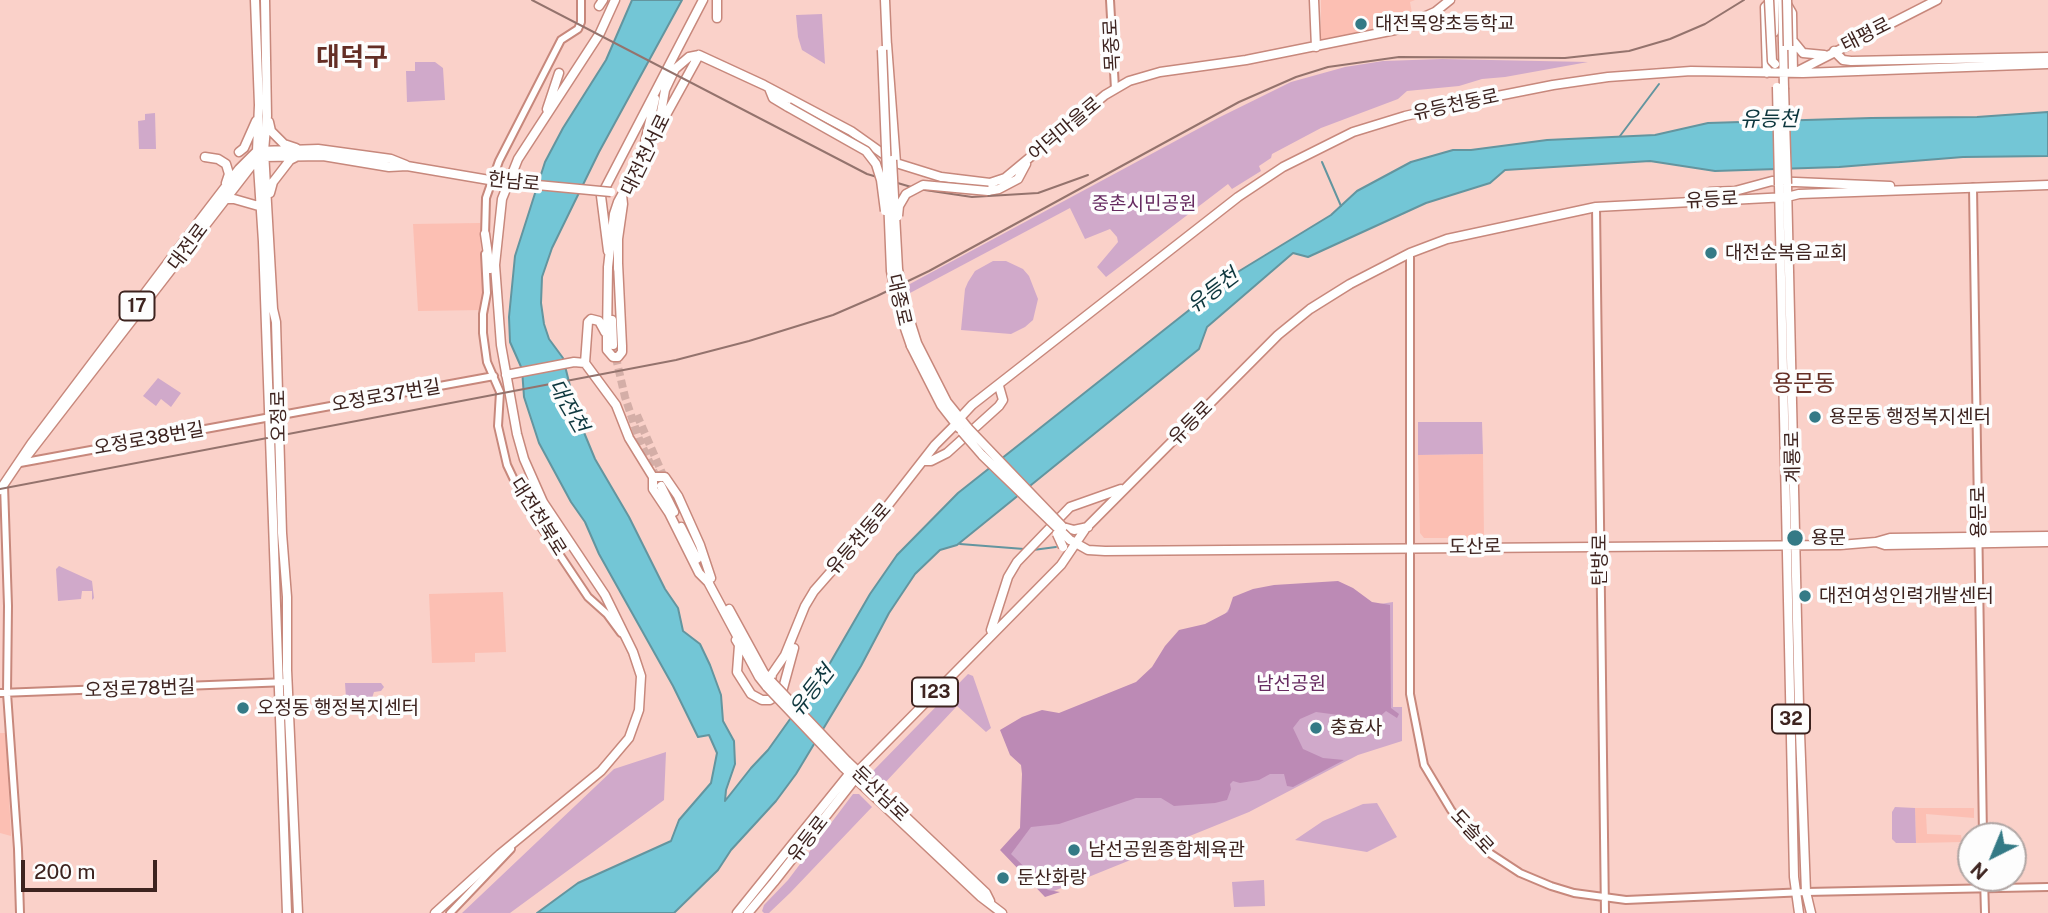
<!DOCTYPE html>
<meta charset="utf-8">
<style>
body{margin:0}
#map{position:relative;width:2048px;height:913px;overflow:hidden;background:#fad1c9;font-family:"Public Sans",sans-serif}
canvas{display:block}
.north{position:absolute;left:1957px;top:822px;width:70px;height:70px;box-sizing:border-box;background:#fdfdfd;border:2px solid #b0a6a4;border-radius:50%;rotate:223deg;font-size:19px;font-weight:700;line-height:28px;text-align:center;color:#3d231f}
.north::after{content:'';display:block;margin:auto;width:24px;height:32px;background:#347a86;clip-path:polygon(50% 0,100% 100%,50% 72%,0 100%)}
.scale{position:absolute;left:21px;top:860px;width:136px;height:32px;box-sizing:border-box;border:4px solid #3d231f;border-top:0;padding-left:9px;font-size:21px;line-height:24px;white-space:nowrap;color:#3d231f;-webkit-text-stroke:5px #fdfdfd;paint-order:stroke}
</style>
<div id="map">
<canvas width="2048" height="913"></canvas>
<div class="north">N</div>
<div class="scale">200 m</div>
</div>
<script>
const context = document.querySelector('canvas').getContext('2d');
context.lineJoin = 'round';
function fillPath(path, color) {
  context.fillStyle = color;
  context.fill(path, 'evenodd');
}
function poly(rows) {
  const path = new Path2D();
  for (const r of rows) {
    path.moveTo(r[0], r[1]);
    for (let i = 2; i < r.length; i += 2) path.lineTo(r[i], r[i + 1]);
  }
  return path;
}
function strokePath(path, color, width, dash) {
  context.strokeStyle = color;
  context.lineWidth = width;
  context.lineCap = dash ? 'butt' : 'round';
  context.setLineDash(dash || []);
  context.stroke(path);
}
function label(font, color, halo, rows, align = 'center') {
  context.font = font + ' "Public Sans","Noto Sans KR",sans-serif';
  context.lineWidth = 7;
  context.setLineDash([]);
  context.textBaseline = 'middle';
  context.strokeStyle = halo;
  context.fillStyle = color;
  for (const [text, x, y, turn = 0] of rows) {
    context.save();
    context.translate(x, y);
    context.rotate((+turn || 0) * Math.PI / 180);
    context.textAlign = isNaN(turn) ? turn : align;
    if (halo) context.strokeText(text, 0, 0);
    context.fillText(text, 0, 0);
    context.restore();
  }
}
const built = poly([
 [1321,0,1415,0,1410,2,1413,19,1388,29,1321,41],
 [480,223,483,310,418,311,413,224],
 [1483,454,1484,538,1424,538,1420,533,1418,455],
 [503,592,506,652,475,653,475,662,432,663,429,594],
 [0,733,6,733,11,836,0,833],
 [1915,808,1974,808,1974,818,1926,814,1927,834,1961,835,1962,842,1916,843]
]);
const green = poly([
 [822,14,825,64,802,50,798,37,796,15],
 [1442,59,1588,62,1505,77,1482,79,1459,86,1407,91,1398,99,1321,128,1272,154,1271,158,1259,166,1261,171,1232,189,1228,184,1106,277,1097,267,1118,242,1117,237,1110,229,1085,239,1070,208,910,293,908,285,1220,117,1291,82,1345,67,1383,61],
 [415,62,435,62,443,68,445,100,407,102,406,71,415,71],
 [155,113,156,149,139,149,138,121,145,120,145,114],
 [993,261,1006,261,1023,269,1029,276,1038,299,1033,320,1025,327,1011,334,961,330,965,289,968,282,975,271],
 [158,378,181,393,171,407,161,399,156,406,143,396],
 [1418,422,1482,422,1483,454,1418,455],
 [59,566,92,581,94,598,92,600,92,591,82,591,81,599,58,601,56,569],
 [1393,602,1393,707,1402,707,1402,741,1358,755,1249,812,1049,893,1007,853,1026,832,1027,802,1054,718,1122,697,1223,617,1231,606,1367,606],
 [968,674,973,676,991,728,986,732,957,706,881,787,873,780,872,772],
 [345,683,381,683,384,687,381,691,374,692,371,701,382,703,382,714,346,698],
 [666,752,664,800,510,913,462,913,614,769],
 [853,794,859,794,872,807,790,893,769,913,764,913,762,911,764,905,788,880],
 [1377,803,1397,837,1367,852,1295,840,1323,821,1363,804],
 [1895,807,1915,808,1916,843,1896,843,1892,839,1892,812],
 [1264,880,1265,906,1234,907,1232,882]
]);
const forest = poly([
 [1338,581,1353,588,1372,602,1390,605,1391,708,1399,714,1397,718,1386,711,1376,720,1316,712,1300,719,1293,728,1303,749,1323,758,1344,760,1293,787,1287,786,1284,774,1270,774,1259,780,1240,783,1233,781,1230,784,1231,789,1227,800,1215,803,1174,806,1161,798,1136,798,1059,824,1031,827,1011,854,1048,890,1060,892,1045,897,1000,850,1020,828,1022,774,1021,765,1010,755,1000,730,1022,717,1042,710,1059,713,1136,682,1152,667,1165,646,1179,630,1205,624,1228,612,1233,597,1253,589,1274,585]
]);
const water = poly([
 [632,0,682,0,599,152,552,248,542,277,541,303,544,324,549,339,563,358,578,418,595,459,629,517,665,589,678,608,683,631,700,644,710,665,721,695,723,721,734,741,735,764,726,790,725,801,751,768,768,750,830,663,870,594,897,555,958,493,1236,273,1331,215,1357,191,1411,162,1453,150,1471,150,1547,140,1655,135,1708,123,1871,118,1977,117,2048,112,2048,156,1963,157,1839,167,1715,171,1650,161,1505,170,1490,183,1426,203,1308,257,1293,253,1207,327,1199,349,957,545,940,550,915,574,889,613,861,666,796,774,776,801,731,850,718,870,674,913,537,913,578,883,671,841,679,820,711,783,717,753,709,735,698,737,673,686,599,554,585,522,571,502,539,443,524,397,522,369,510,342,509,317,515,256,545,162,563,128,606,60,632,0]
]);
const stream = poly([
 [1620,136,1659,84],
 [1322,162,1341,206],
 [960,544,1024,549],
 [1033,550,1056,547]
]);
const majorTunnel = poly([
 [613,345,625,397,639,439,658,481],
 [637,415,665,480]
]);
const minor = poly([
 [1110,0,1115,89],
 [1973,187,1983,836],
 [1596,207,1605,913],
 [485,236,486,198,499,161,561,40,578,29,581,22,581,0],
 [1410,253,1410,694,1424,765,1451,810,1475,840,1491,854,1520,873,1551,886,1574,893,1626,900,1806,892,2048,887],
 [485,254,487,293,483,314,483,333,487,362,500,392,498,426,507,465,525,503,588,597,607,614,621,633],
 [20,463,494,376],
 [4,485,8,606,7,693,18,849,20,913],
 [0,693,288,682],
 [1984,878,1985,913],
 [450,913,511,849]
]);
const major = poly([
 [255,0,259,105,257,151,263,242,287,913],
 [265,0,267,116,264,151,273,309,276,322,282,533,287,597,287,670,298,913],
 [885,0,887,47],
 [1314,0,1316,47],
 [1774,0,1774,32],
 [1782,0,1784,88],
 [1785,1,1792,13,1793,73],
 [599,6,603,0],
 [717,18,717,0],
 [1794,42,1803,53,1824,55],
 [887,44,896,163],
 [1834,51,1843,60,1851,61,2048,57],
 [699,55,764,85,851,131,896,163,941,177,990,183,1005,178,1105,95,1129,81,1160,72,1246,60,1395,30,1435,12,1450,0],
 [1798,71,1937,0],
 [1767,73,1765,7,1772,0],
 [769,88,773,98,788,107],
 [547,109,559,73],
 [660,118,665,90,675,69,689,57,699,55],
 [269,122,271,131,284,144,296,148],
 [260,151,318,149,391,159,406,165],
 [643,151,655,99],
 [239,152,244,148,256,121],
 [205,157,218,159,226,164,229,174,226,183],
 [263,157,323,156,389,167,407,166,495,181],
 [1787,184,1799,706,1806,892,1811,913],
 [1779,185,1794,877,1799,913],
 [988,191,999,189,1018,179,1026,164],
 [270,193,273,182,290,160,296,157],
 [225,199,234,199,262,207],
 [1693,200,1710,192,1735,191,1772,181,1890,186],
 [485,234,490,269],
 [608,251,601,196,703,0],
 [618,263,622,346,622,352,618,357,613,357,607,350,607,337,608,267,614,214,618,202,699,55],
 [618,269,618,239,623,204,622,195],
 [612,320,613,345],
 [917,343,947,402,968,428],
 [911,346,941,405,959,428],
 [585,363,588,322,591,319,599,321,605,332],
 [506,375,574,362,585,363,616,405,629,438,653,477],
 [959,419,972,405,1238,197,1283,167,1353,132,1405,116,1457,104,1553,85,1608,77,1691,71,1803,73,2048,64],
 [27,456,259,156],
 [923,461,931,461,947,453,999,406,1003,400,999,386],
 [661,486,674,512],
 [0,490,31,444,200,220,239,169,257,151],
 [530,508,562,537],
 [681,527,697,559],
 [1063,527,1074,530,1088,527],
 [1072,541,1088,550,1105,551,1840,545,1876,542,1890,538,2048,536],
 [1876,542,1885,545,2048,542],
 [707,580,759,677,767,687],
 [709,583,699,573,669,513,653,489,653,477,665,477,678,496,700,545,711,578],
 [729,609,764,673,771,681],
 [991,630,1008,577,1017,562,1070,507,1121,489],
 [736,640,739,645,737,672,751,694,762,700,770,700,782,692,794,648],
 [771,681,772,674,785,655,805,606,814,591,878,518,935,445,956,424],
 [847,761,986,893,990,901],
 [843,767,981,897,1002,913],
 [435,913,500,854,601,771,629,738,639,710,641,676,633,652,605,595,543,502,524,459,517,434,501,345,495,265,502,199,518,159,600,33,615,0],
 [737,913,849,774],
 [748,913,774,882,855,779,857,772,1061,565,1086,528,1278,335,1310,309,1350,284,1410,253,1447,239,1596,207,1787,197,1799,194,2048,185]
]);
const rail = poly([
 [532,0,867,174,918,189,972,197,1038,193,1088,175],
 [0,489,676,360,749,341,833,315,877,296,929,271,1239,102,1296,77,1328,67,1399,57,1565,58,1629,51,1670,39,1705,24,1744,0]
]);
const majorBridge = poly([
 [1769,0,1772,61,1775,64],
 [1787,0,1788,46],
 [882,50,891,271,898,308,911,346],
 [1777,87,1779,185],
 [1784,88,1787,184],
 [788,107,866,151,876,164,881,180,885,211],
 [892,160,898,269,905,305,917,343],
 [495,181,611,192],
 [898,216,899,206,906,194,923,185,988,191],
 [968,428,1063,527],
 [962,432,982,455,1070,540],
 [1057,534,1063,547],
 [771,681,847,761],
 [767,687,843,767]
]);
const markers = [
 [1361,24,7,"#347a86"],
 [1711,253,7,"#347a86"],
 [1815,417,7,"#347a86"],
 [1795,538,9,"#347a86"],
 [1805,596,7,"#347a86"],
 [243,708,7,"#347a86"],
 [1316,728,7,"#347a86"],
 [1074,850,7,"#347a86"],
 [1003,878,7,"#347a86"]
];
const shields = [
 [137,306,35],
 [935,692,46],
 [1791,719,38]
];
const shieldNames = [
 ["17",137,306],
 ["123",935,692],
 ["32",1791,719]
];
const poiNames = [
 ["대전목양초등학교",1375,24],
 ["대전순복음교회",1725,253],
 ["용문동 행정복지센터",1829,417],
 ["용문",1811,538],
 ["대전여성인력개발센터",1819,596],
 ["오정동 행정복지센터",257,708],
 ["충효사",1330,728],
 ["남선공원종합체육관",1088,850],
 ["둔산화랑",1017,878]
];
const streetNames = [
 ["태평로",1866,35,-27],
 ["목중로",1112,45,-93],
 ["유등천동로",1456,105,-12],
 ["어덕마을로",1065,129,-40],
 ["대전천서로",646,155,-64],
 ["한남로",514,182,6],
 ["유등로",1712,200,-3],
 ["대전로",188,247,-53],
 ["대종로",899,300,77],
 ["오정로37번길",386,396,-10],
 ["오정로",279,416,-91],
 ["유등로",1191,423,-45],
 ["오정로38번길",149,439,-10],
 ["계룡로",1793,457,-91],
 ["용문로",1979,512,-91],
 ["대전천북로",538,517,58],
 ["유등천동로",859,539,-49],
 ["도산로",1475,547,-1],
 ["탄방로",1600,560,-90],
 ["오정로78번길",140,689,-2],
 ["둔산남로",880,794,44],
 ["도솔로",1472,832,47],
 ["유등로",808,839,-52]
];
const parkNames = [
 ["중촌시민공원",1144,204],
 ["남선공원",1291,684]
];
const waterNames = [
 ["유등천",1769,120],
 ["유등천",1213,291,-37],
 ["대전천",568,406,60],
 ["유등천",812,691,-52]
];
const quarterNames = [
 ["용문동",1804,384]
];
const districtNames = [
 ["대덕구",352,58]
];
fillPath(built, '#fcbfb3');
fillPath(green, '#d0a9ca');
fillPath(forest, '#bc8ab5');
fillPath(water, '#73c6d6');
strokePath(water, '#63959f', 2);
strokePath(stream, '#63959f', 2);
strokePath(majorTunnel, '#d4aea7', 8, [8, 4]);
strokePath(minor, '#c7887c', 10);
strokePath(major, '#c7887c', 11);
strokePath(minor, '#fff', 6);
strokePath(major, '#fff', 8);
strokePath(rail, '#94736d', 2);
strokePath(majorBridge, '#c7887c', 11, []);
strokePath(majorBridge, '#fff', 8);
for (const [x, y, r, color] of markers) {
  const dot = new Path2D();
  dot.arc(x, y, r, 0, 2 * Math.PI);
  context.fillStyle = color;
  context.fill(dot);
  strokePath(dot, '#fdfdfd', 2.5);
}
for (const [x, y, w] of shields) {
  const box = new Path2D();
  box.roundRect(x - w / 2, y - 14.5, w, 29, 5);
  context.fillStyle = '#fdfdfd';
  context.fill(box);
  strokePath(box, '#3d231f', 2);
}
label('bold 18px', '#3d231f', null, shieldNames);
label('19px', '#3d231f', '#fdfdfd', poiNames, 'left');
label('19px', '#3d231f', '#fdfdfd', streetNames);
label('19px', '#662a60', '#fdfdfd', parkNames);
label('italic 21px', '#0d363d', '#fdfdfd', waterNames);
label('23px', '#642e25', '#fdfdfd', quarterNames);
label('bold 26px', '#642e25', '#fdfdfd', districtNames);
</script>
